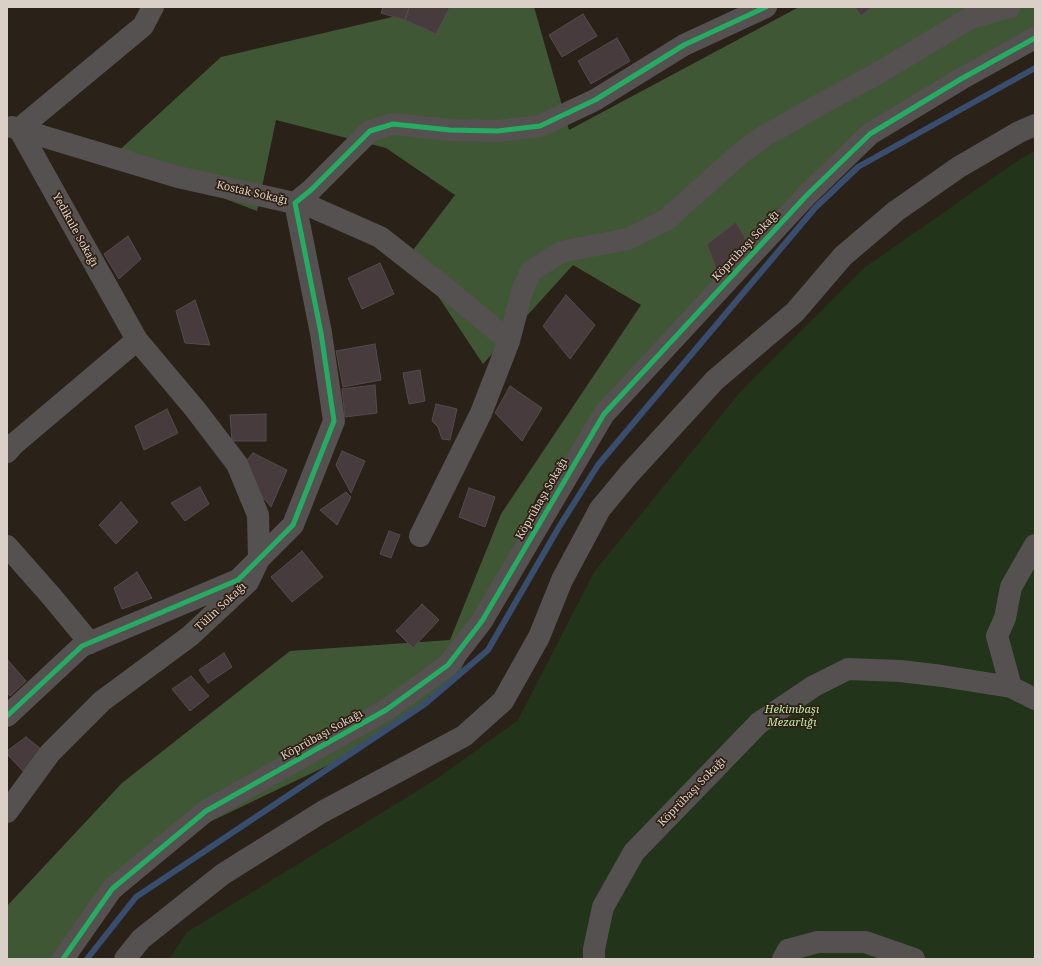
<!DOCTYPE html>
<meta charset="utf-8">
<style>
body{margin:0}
#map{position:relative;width:1042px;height:966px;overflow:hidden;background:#2a2119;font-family:"Noto Serif",serif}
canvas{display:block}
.frame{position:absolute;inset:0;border:8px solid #dbd0c7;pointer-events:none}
</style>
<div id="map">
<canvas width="1042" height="966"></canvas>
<div class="frame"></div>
</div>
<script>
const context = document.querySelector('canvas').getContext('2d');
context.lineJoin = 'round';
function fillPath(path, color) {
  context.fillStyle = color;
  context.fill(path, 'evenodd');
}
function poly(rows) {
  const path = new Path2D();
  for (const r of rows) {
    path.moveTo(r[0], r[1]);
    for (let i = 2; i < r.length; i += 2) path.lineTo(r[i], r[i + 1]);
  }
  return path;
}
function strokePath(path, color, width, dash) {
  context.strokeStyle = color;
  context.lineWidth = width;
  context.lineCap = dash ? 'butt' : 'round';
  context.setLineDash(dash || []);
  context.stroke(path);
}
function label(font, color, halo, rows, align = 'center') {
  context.font = font + ' "Noto Serif",serif';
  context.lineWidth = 3.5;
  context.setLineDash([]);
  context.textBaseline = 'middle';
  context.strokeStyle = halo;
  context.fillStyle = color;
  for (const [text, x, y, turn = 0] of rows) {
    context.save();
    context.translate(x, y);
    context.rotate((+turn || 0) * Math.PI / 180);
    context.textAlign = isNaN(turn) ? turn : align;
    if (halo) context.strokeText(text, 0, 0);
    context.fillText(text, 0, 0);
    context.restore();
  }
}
const green = poly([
 [1035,151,1035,959,169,959,187,932,435,780,518,720,594,572,741,391,864,268,1020,159]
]);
const forest = poly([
 [435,7,534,7,569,130,799,7,1035,7,1035,27,876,122,753,239,537,496,457,679,358,751,149,851,53,959,7,959,7,906,122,783,290,651,450,640,501,514,641,305,573,265,483,364,410,254,455,195,386,148,276,120,257,211,113,156,221,57]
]);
const stream = poly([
 [87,959,136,897,425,704,488,650,559,527,598,465,815,208,858,167,1035,68]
]);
const building = poly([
 [383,7,409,7,405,20,381,13,383,7],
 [409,7,450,7,436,34,405,20,409,7],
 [855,7,872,7,861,16,855,7],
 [583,14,597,36,562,57,549,35,583,14],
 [617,38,630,61,591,84,578,61,617,38],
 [736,222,750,247,716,269,707,244,736,222],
 [128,236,141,259,119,279,104,254,128,236],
 [380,263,394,294,362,309,348,278,380,263],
 [566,295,595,325,570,359,543,326,566,295],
 [195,300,210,345,185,343,176,311,195,300],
 [375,344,381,380,343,387,336,351,375,344],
 [420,370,425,401,409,404,403,373,420,370],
 [375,385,377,413,345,417,342,389,375,385],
 [510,386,542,408,522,441,495,413,510,386],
 [436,404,457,409,450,440,442,439,438,427,432,421,436,404],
 [167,409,178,433,144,450,135,426,167,409],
 [266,414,266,441,232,441,230,415,266,414],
 [342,451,365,461,351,493,336,465,342,451],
 [253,453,287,470,271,507,239,469,253,453],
 [200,487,209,504,185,521,171,503,200,487],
 [469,488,495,497,485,527,459,517,469,488],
 [346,492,351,497,337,525,320,510,346,492],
 [121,502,138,522,116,544,99,525,121,502],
 [389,531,400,535,391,558,380,554,389,531],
 [302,551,323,577,292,602,271,577,302,551],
 [137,572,152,598,122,609,114,588,137,572],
 [422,604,439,620,413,648,396,631,422,604],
 [224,653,232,667,208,683,199,670,224,653],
 [7,659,26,681,10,696,7,692,7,659],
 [191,676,209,696,190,711,172,689,191,676],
 [26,737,41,749,23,771,7,754,7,751,26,737]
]);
const minor = poly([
 [12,127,178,177,312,207,380,237,449,291,509,341],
 [7,452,14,444,137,340,19,129,143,26,153,7],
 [420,536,481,413,509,341,522,291,531,271,561,252,628,239,666,220,741,153,766,135,821,104,875,75,970,18,1010,7],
 [7,546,52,597,90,643],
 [1011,687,997,636,1005,618,1011,587,1035,545],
 [7,716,82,646,238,580,293,525,334,421,321,333,295,203,311,190,370,131,393,124,450,130,498,131,540,126,595,100,684,45,766,7],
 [7,812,50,753,102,701,190,636,248,582,259,559,258,515,237,464,195,409,137,340],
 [63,959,112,889,206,811,386,710,448,665,482,621,604,414,807,195,870,134,961,79,1035,38],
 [125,959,141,939,223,874,322,812,464,736,503,701,539,637,562,580,600,509,629,474,715,380,795,312,843,256,896,211,959,167,1019,132,1035,125],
 [594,959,594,949,603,907,634,852,759,723,814,686,848,669,901,671,942,676,1011,687,1035,699],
 [783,959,788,950,818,942,865,942,914,959]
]);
const cycleway = poly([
 [7,716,82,646,238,580,293,525,334,421,321,333,295,203,311,190,370,131,393,124,450,130,498,131,540,126,595,100,684,45,766,7],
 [63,959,112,889,206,811,386,710,448,665,482,621,604,414,807,195,870,134,961,79,1035,38]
]);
const streetNames = [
 ["Kostak Sokağı",252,193,13],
 ["Yedikule Sokağı",75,230,61],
 ["Köprübaşı Sokağı",746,246,-47],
 ["Köprübaşı Sokağı",542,499,-60],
 ["Tülin Sokağı",221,607,-43],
 ["Köprübaşı Sokağı",322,735,-29],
 ["Köprübaşı Sokağı",692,792,-46]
];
const parkNames = [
 ["Hekimbaşı",792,710],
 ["Mezarlığı",792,723]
];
fillPath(green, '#223419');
fillPath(forest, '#405736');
strokePath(stream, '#394d6e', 6);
fillPath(building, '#473b3e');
strokePath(building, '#544c4c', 1);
strokePath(minor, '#545150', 22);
strokePath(cycleway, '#26ab63', 5);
label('11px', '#dbd0c7', '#302013', streetNames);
label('italic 11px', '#bbeaaa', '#302013', parkNames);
</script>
